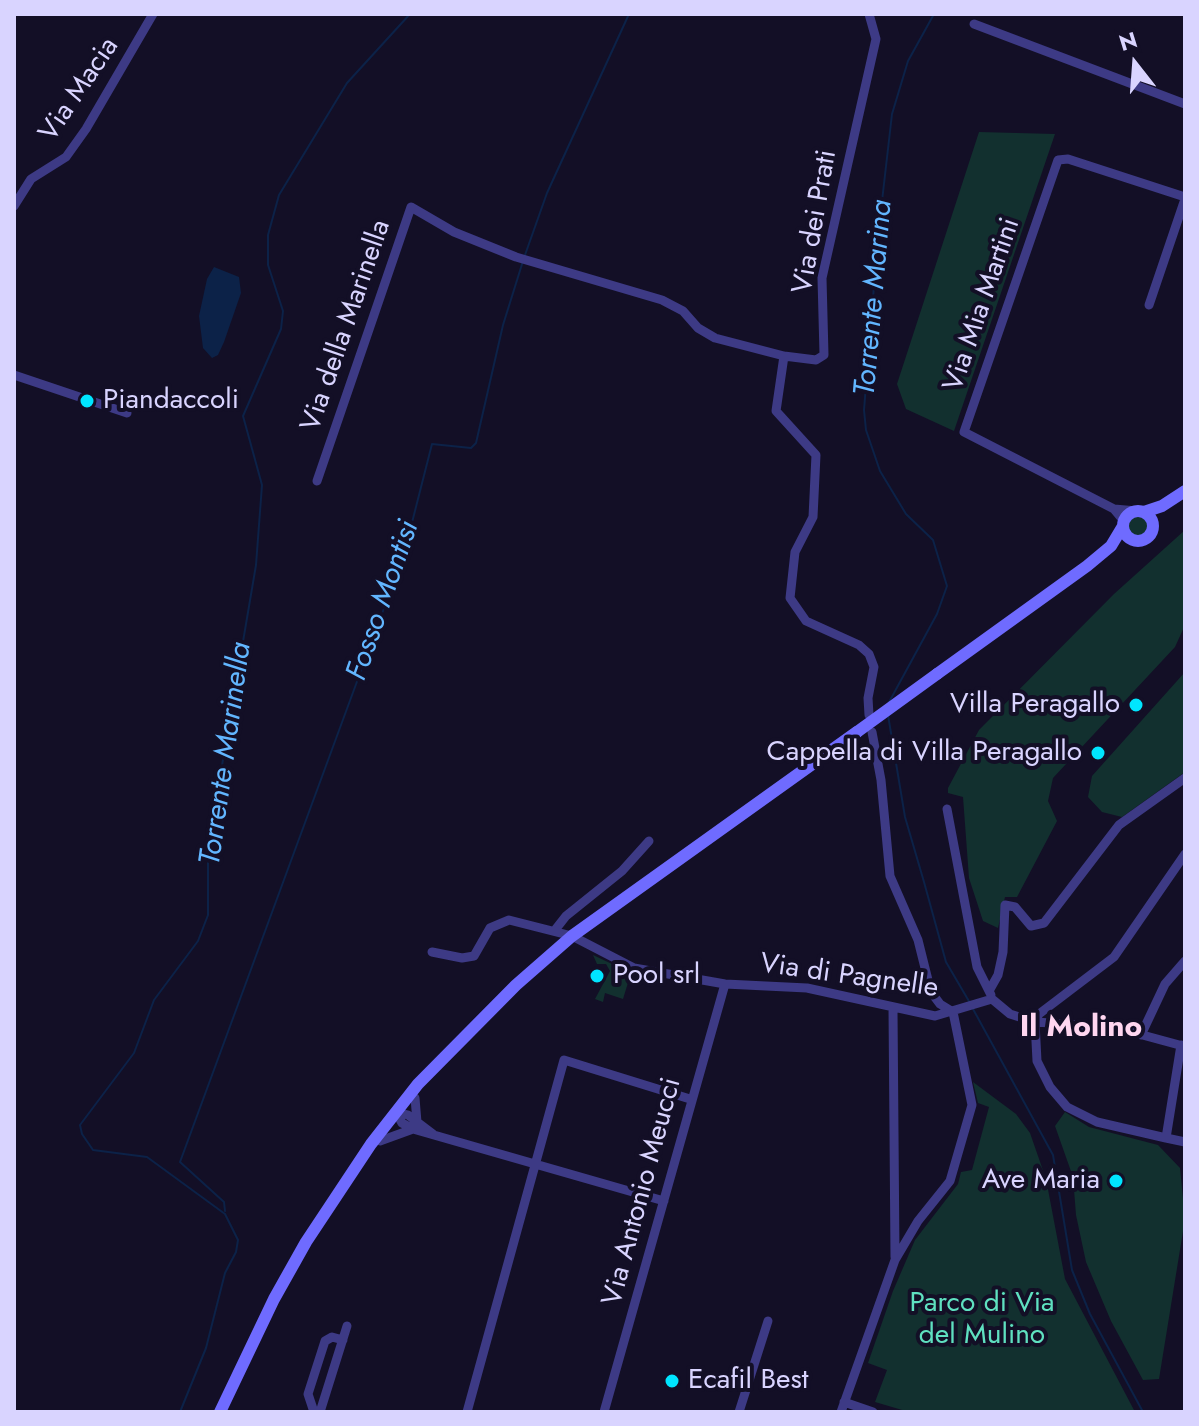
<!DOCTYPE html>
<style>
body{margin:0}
#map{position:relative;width:1199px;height:1426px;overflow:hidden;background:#130f26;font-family:Jost,sans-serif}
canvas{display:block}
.frame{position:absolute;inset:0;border:16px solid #d9d4ff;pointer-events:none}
.north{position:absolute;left:1095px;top:24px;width:80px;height:80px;-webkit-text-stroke:6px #130f26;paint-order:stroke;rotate:343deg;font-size:22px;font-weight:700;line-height:32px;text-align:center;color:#d9d4ff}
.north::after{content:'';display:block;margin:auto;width:28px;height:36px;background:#d9d4ff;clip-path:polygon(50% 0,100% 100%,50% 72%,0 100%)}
</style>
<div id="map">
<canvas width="1199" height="1426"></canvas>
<div class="frame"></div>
<div class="north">N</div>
</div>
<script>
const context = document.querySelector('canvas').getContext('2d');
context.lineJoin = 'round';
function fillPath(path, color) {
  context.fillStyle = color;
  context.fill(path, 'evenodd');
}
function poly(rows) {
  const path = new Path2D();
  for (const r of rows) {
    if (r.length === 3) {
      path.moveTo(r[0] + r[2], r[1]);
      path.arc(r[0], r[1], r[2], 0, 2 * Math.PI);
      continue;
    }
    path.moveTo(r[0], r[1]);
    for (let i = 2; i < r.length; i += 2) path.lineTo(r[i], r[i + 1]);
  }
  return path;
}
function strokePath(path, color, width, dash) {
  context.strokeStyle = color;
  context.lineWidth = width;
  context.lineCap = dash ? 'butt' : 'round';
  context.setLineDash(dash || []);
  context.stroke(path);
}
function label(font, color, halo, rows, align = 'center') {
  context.font = font + ' Jost,sans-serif';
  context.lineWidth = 8;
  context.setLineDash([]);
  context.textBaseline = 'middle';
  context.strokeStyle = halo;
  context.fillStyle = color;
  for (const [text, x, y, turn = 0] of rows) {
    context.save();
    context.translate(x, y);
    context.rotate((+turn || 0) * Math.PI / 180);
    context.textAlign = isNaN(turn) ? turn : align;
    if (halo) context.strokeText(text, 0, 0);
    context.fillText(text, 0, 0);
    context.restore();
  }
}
const green = poly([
 [979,132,1055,134,954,431,906,409,897,384],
 [1139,526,12],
 [1185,530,1185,625,1175,647,1053,778,1048,801,1057,821,1017,897,1005,897,998,928,983,921,969,878,963,797,948,793,948,788,979,730,1114,594],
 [1185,672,1185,772,1122,817,1102,812,1088,797,1092,776],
 [593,955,631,973,623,999,605,993,603,1002,595,999,610,971,606,964,597,964],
 [973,1082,1016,1114,1030,1133,1046,1179,1065,1279,1135,1412,909,1412,875,1402,887,1370,868,1363,893,1291,915,1240,958,1184,961,1172,972,1170,989,1107,978,1103],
 [1065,1112,1089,1127,1158,1145,1180,1168,1185,1219,1159,1379,1143,1380,1111,1321,1086,1262,1076,1215,1073,1177,1055,1126]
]);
const water = poly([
 [214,267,239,277,241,293,224,342,218,355,212,358,203,348,199,316,207,279]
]);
const stream = poly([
 [525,255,547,193,629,14],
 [888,704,937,614,947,586,933,540,906,514,880,471,866,430,864,410,878,236,892,114,908,61,934,14],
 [888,715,905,817,924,882,946,962,970,1003],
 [973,1009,1053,1155,1072,1270,1090,1314,1143,1412],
 [225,1211,224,1202,180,1162,404,554,432,444,471,448,476,443,503,325,523,261],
 [180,1412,206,1348,225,1273,236,1252,238,1240,225,1214,147,1157,93,1150,82,1134,80,1125,134,1053,154,1000,198,941,208,915,208,848,256,565,262,485,243,416,281,329,283,311,268,265,268,235,279,195,347,83,410,14]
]);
const minor = poly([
 [974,24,1185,104],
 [14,206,31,179,66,157,86,129,153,14],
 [1149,305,1185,199],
 [784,356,776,411,816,455,813,517,795,552,790,598,806,621,859,645,869,654,874,667,868,698,869,715],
 [14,375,127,413],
 [317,481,411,207,454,232,516,257,662,300,683,311,698,328,715,338,784,356,816,360,824,355,822,278,876,39,869,14],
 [1114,509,1137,511],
 [1124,521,1114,509,964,432,1058,160,1068,159,1185,197],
 [872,732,881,780,890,876,918,940,931,992,940,1004,953,1012],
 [947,809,977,967,991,995],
 [555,930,566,916,622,871,649,841],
 [432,952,462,958,474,956,490,928,509,920,572,936,634,968,725,984,807,988,935,1016,992,999],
 [989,991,998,975,1003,952,1005,905,1015,907,1031,926,1044,923,1119,825,1185,778],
 [992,999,1010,1014,1035,1022,1113,1027,1183,1046],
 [893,1009,895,1257],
 [1035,1022,1037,1061,1050,1087,1067,1107,1097,1122,1166,1138,1181,1045],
 [1035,1022,1039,1014,1114,957,1185,854],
 [1141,1035,1165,984,1185,961],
 [415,1098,417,1122],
 [433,1134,408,1115,396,1112,402,1123,413,1129,664,1201],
 [1166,1138,1185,1142],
 [380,1141,413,1129],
 [844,1402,873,1412],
 [314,1412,308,1394,325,1341,332,1337,343,1340],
 [320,1412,347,1326],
 [467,1412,564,1060,690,1099],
 [604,1412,725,984],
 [739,1412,768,1321],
 [841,1412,895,1260,918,1221,950,1181,972,1105,953,1012]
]);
const secondary = poly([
 [1138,526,15],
 [1144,512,1162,506,1185,491],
 [937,674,1087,566,1111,546,1123,526],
 [220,1412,274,1299,306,1242,371,1144,418,1084,516,985,572,936,857,732]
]);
const secondaryBridge = poly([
 [857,732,937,674]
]);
const markers = [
 [87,401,8,"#00e5ff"],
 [1136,705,8,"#00e5ff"],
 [1098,753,8,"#00e5ff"],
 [597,976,8,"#00e5ff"],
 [1116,1181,8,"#00e5ff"],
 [672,1381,8,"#00e5ff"]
];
const streetNames = [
 ["Via Macia",80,90,-56],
 ["Via dei Prati",816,222,-80],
 ["Via Mia Martini",983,305,-71],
 ["Via della Marinella",347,326,-71],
 ["Via di Pagnelle",849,977,8],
 ["Via Antonio Meucci",643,1192,-75]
];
const poiNames = [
 ["Piandaccoli",103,401],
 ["Villa Peragallo",1120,705,"right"],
 ["Cappella di Villa Peragallo",1082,753,"right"],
 ["Pool srl",613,976],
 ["Ave Maria",1100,1181,"right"],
 ["Ecafil Best",688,1381]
];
const parkNames = [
 ["Parco di Via",982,1304],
 ["del Mulino",982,1336]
];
const waterNames = [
 ["Torrente Marina",875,298,-85],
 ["Fosso Montisi",384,601,-71],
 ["Torrente Marinella",227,754,-82]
];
const neighbourhoodNames = [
 ["Il Molino",1081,1029]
];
fillPath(green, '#12302f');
fillPath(water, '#0c2248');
strokePath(stream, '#0c2248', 2);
strokePath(minor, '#3d3a85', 9);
strokePath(secondary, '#6f6bff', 12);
strokePath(secondaryBridge, '#6f6bff', 12);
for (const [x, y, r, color] of markers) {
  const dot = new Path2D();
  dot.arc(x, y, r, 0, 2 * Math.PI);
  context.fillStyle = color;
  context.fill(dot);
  strokePath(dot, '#130f26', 3);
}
label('28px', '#d9d4ff', '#130f26', streetNames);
label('28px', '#d9d4ff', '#130f26', poiNames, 'left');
label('28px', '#5fe0c0', '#130f26', parkNames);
label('italic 30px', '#62b6ff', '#130f26', waterNames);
label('bold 30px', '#ffd6f0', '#130f26', neighbourhoodNames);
</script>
